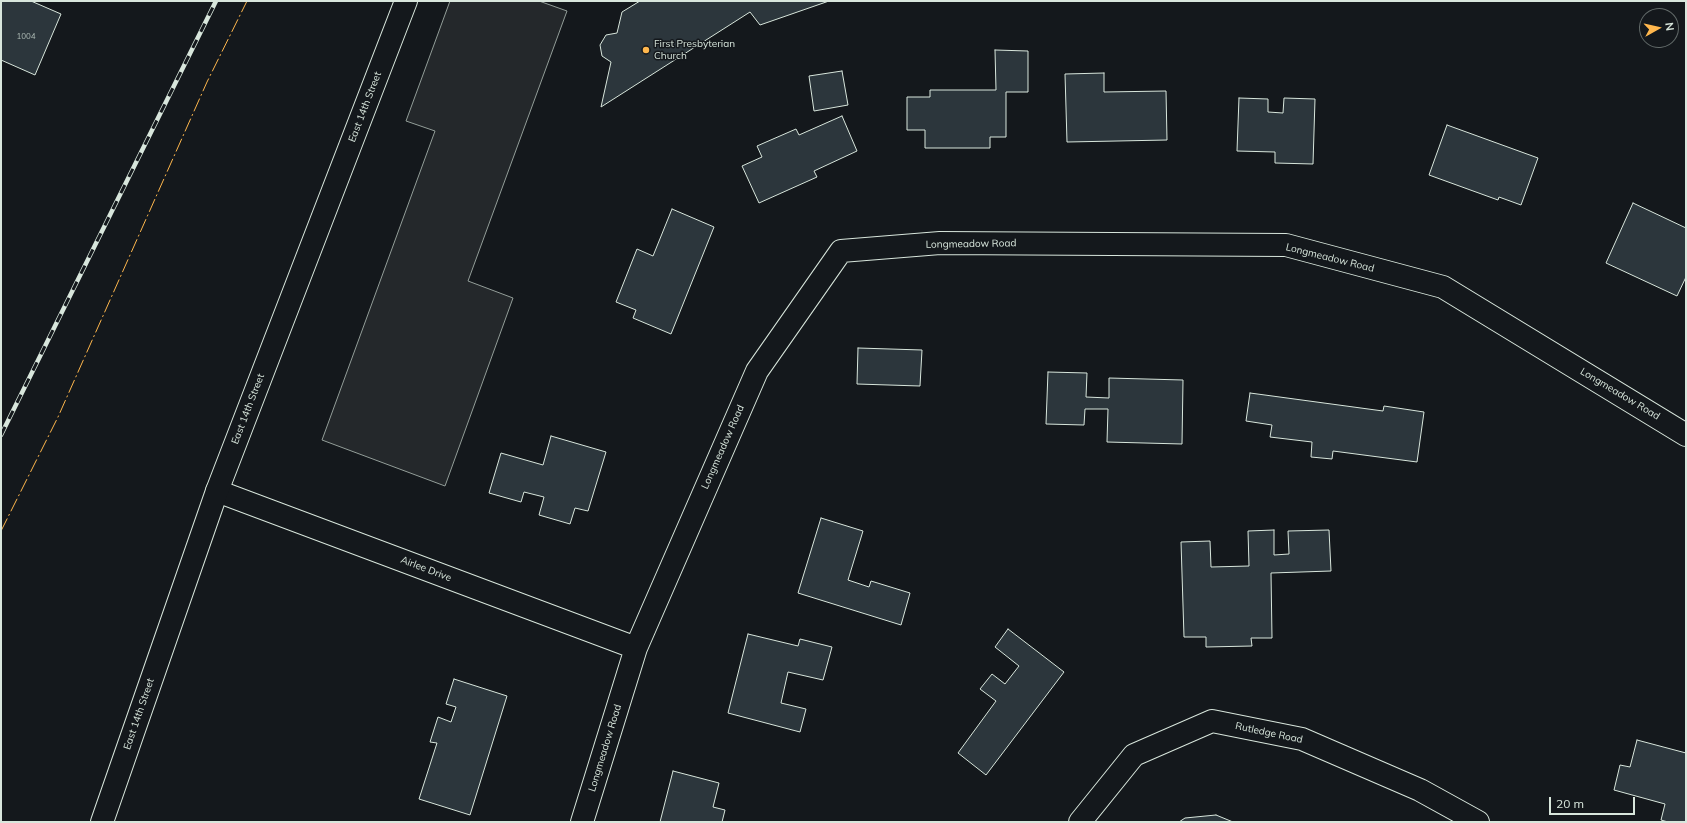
<!DOCTYPE html>
<style>
body{margin:0}
#map{position:relative;width:1687px;height:823px;overflow:hidden;background:#14181c;font-family:Mulish,sans-serif}
canvas{display:block}
.frame{position:absolute;inset:0;border:2px solid #d8e6dc;pointer-events:none}
.north{position:absolute;left:1639px;top:8px;width:40px;height:40px;box-sizing:border-box;background:#14181c;border:1px solid #626a69;border-radius:50%;rotate:82deg;font-size:11px;font-weight:700;line-height:16px;text-align:center;color:#d8e6dc}
.north::after{content:'';display:block;margin:auto;width:14px;height:18px;background:#ffb74d;clip-path:polygon(50% 0,100% 100%,50% 72%,0 100%)}
.scale{position:absolute;left:1549px;top:797px;width:86px;height:18px;box-sizing:border-box;border:2px solid #d8e6dc;border-top:0;padding-left:5px;font-size:12px;line-height:14px;white-space:nowrap;color:#d8e6dc;-webkit-text-stroke:3px #14181c;paint-order:stroke}
</style>
<div id="map">
<canvas width="1687" height="823"></canvas>
<div class="frame"></div>
<div class="north">N</div>
<div class="scale">20 m</div>
</div>
<script>
const context = document.querySelector('canvas').getContext('2d');
context.lineJoin = 'round';
function fillPath(path, color) {
  context.fillStyle = color;
  context.fill(path, 'evenodd');
}
function poly(rows) {
  const path = new Path2D();
  for (const r of rows) {
    path.moveTo(r[0], r[1]);
    for (let i = 2; i < r.length; i += 2) path.lineTo(r[i], r[i + 1]);
  }
  return path;
}
function strokePath(path, color, width, dash) {
  context.strokeStyle = color;
  context.lineWidth = width;
  context.lineCap = dash ? 'butt' : 'round';
  context.setLineDash(dash || []);
  context.stroke(path);
}
function label(font, color, halo, rows, align = 'center') {
  context.font = font + ' Mulish,sans-serif';
  context.lineWidth = 3;
  context.setLineDash([]);
  context.textBaseline = 'middle';
  context.strokeStyle = halo;
  context.fillStyle = color;
  for (const [text, x, y, turn = 0] of rows) {
    context.save();
    context.translate(x, y);
    context.rotate((+turn || 0) * Math.PI / 180);
    context.textAlign = isNaN(turn) ? turn : align;
    if (halo) context.strokeText(text, 0, 0);
    context.fillText(text, 0, 0);
    context.restore();
  }
}
const parking = poly([
 [450,1,539,1,567,11,468,281,513,298,445,486,322,440,435,131,406,121,450,1]
]);
const building = poly([
 [1,1,31,1,61,14,35,75,1,60,1,1],
 [640,1,829,1,760,25,750,12,601,107,611,62,602,56,600,45,606,35,617,33,622,12,640,1],
 [995,50,1028,51,1028,92,1006,92,1006,137,990,137,990,148,925,148,925,130,907,130,907,97,930,97,930,90,996,90,995,50],
 [842,71,848,105,814,111,809,76,842,71],
 [1104,73,1104,92,1166,91,1167,140,1067,142,1065,74,1104,73],
 [1239,98,1268,99,1268,112,1283,113,1284,98,1315,99,1313,164,1275,163,1275,152,1237,151,1239,98],
 [842,116,857,151,814,171,817,177,759,203,742,166,762,157,757,146,796,129,799,135,842,116],
 [1447,125,1538,158,1521,205,1499,197,1498,200,1429,175,1447,125],
 [1633,203,1686,228,1686,277,1677,296,1606,263,1633,203],
 [672,209,714,227,671,334,633,318,636,310,616,302,637,249,653,256,672,209],
 [858,348,922,350,920,386,857,384,858,348],
 [1048,372,1087,373,1086,397,1109,398,1109,378,1183,380,1182,444,1107,442,1108,409,1085,409,1084,425,1046,424,1048,372],
 [1250,393,1383,411,1384,406,1424,412,1417,462,1333,451,1332,459,1311,457,1312,442,1270,437,1272,425,1246,421,1250,393],
 [551,436,606,452,588,511,575,508,570,524,539,515,544,497,524,492,521,502,489,493,501,453,543,465,551,436],
 [821,518,863,531,848,580,869,587,871,581,910,593,901,625,798,593,821,518],
 [1274,530,1274,555,1289,554,1288,531,1329,530,1331,571,1271,573,1272,638,1251,638,1252,646,1206,647,1206,637,1184,637,1181,542,1210,541,1211,567,1249,566,1248,531,1274,530],
 [1008,629,1064,672,986,775,958,753,996,701,980,689,992,674,1005,684,1019,666,995,647,1008,629],
 [748,634,798,646,800,639,832,647,823,680,788,672,781,703,806,709,800,732,728,713,748,634],
 [454,679,507,696,470,815,419,799,437,743,430,742,438,717,451,722,456,707,446,704,454,679],
 [1637,740,1686,753,1686,822,1668,822,1661,820,1665,804,1614,790,1620,765,1630,767,1637,740],
 [673,771,719,783,713,807,725,810,722,822,660,822,673,771],
 [1216,815,1233,822,1179,822,1185,818,1216,815]
]);
const street = poly([
 [217,491,636,648],
 [582,822,636,648,757,371,841,251,940,243,1286,245,1443,287,1686,435],
 [1080,822,1134,755,1212,721,1302,739,1420,790,1478,822]
]);
const secondary = poly([
 [102,822,217,491,406,1]
]);
const rail = poly([
 [1,435,216,1]
]);
const power = poly([
 [1,531,58,417,207,82,247,1]
]);
const markers = [
 [646,50,4,"#ffb74d"]
];
const numberNames = [
 ["1004",26,37]
];
const poiNames = [
 ["First Presbyterian",654,44],
 ["Church",654,56]
];
const streetNames = [
 ["East 14th Street",365,107,-69],
 ["Longmeadow Road",971,244,-1],
 ["Longmeadow Road",1330,258,14],
 ["Longmeadow Road",1620,394,31],
 ["East 14th Street",248,409,-69],
 ["Longmeadow Road",723,447,-66],
 ["Airlee Drive",426,569,21],
 ["East 14th Street",139,714,-71],
 ["Rutledge Road",1269,733,12],
 ["Longmeadow Road",605,748,-73]
];
fillPath(parking, '#24282b');
strokePath(parking, '#939e99', 1);
fillPath(building, '#2c363c');
strokePath(building, '#d8e6dc', 1);
strokePath(street, '#d8e6dc', 24);
strokePath(secondary, '#d8e6dc', 24);
strokePath(street, '#14181c', 22);
strokePath(secondary, '#14181c', 22);
strokePath(rail, '#d8e6dc', 4.5);
strokePath(rail, '#14181c', 3, [9]);
strokePath(power, '#ffb74d', 1, [14, 3, 2, 3]);
for (const [x, y, r, color] of markers) {
  const dot = new Path2D();
  dot.arc(x, y, r, 0, 2 * Math.PI);
  context.fillStyle = color;
  context.fill(dot);
  strokePath(dot, '#14181c', 1.5);
}
label('8px', '#adbab4', null, numberNames);
label('10px', '#d8e6dc', '#14181c', poiNames, 'left');
label('10px', '#d8e6dc', '#14181c', streetNames);
</script>
